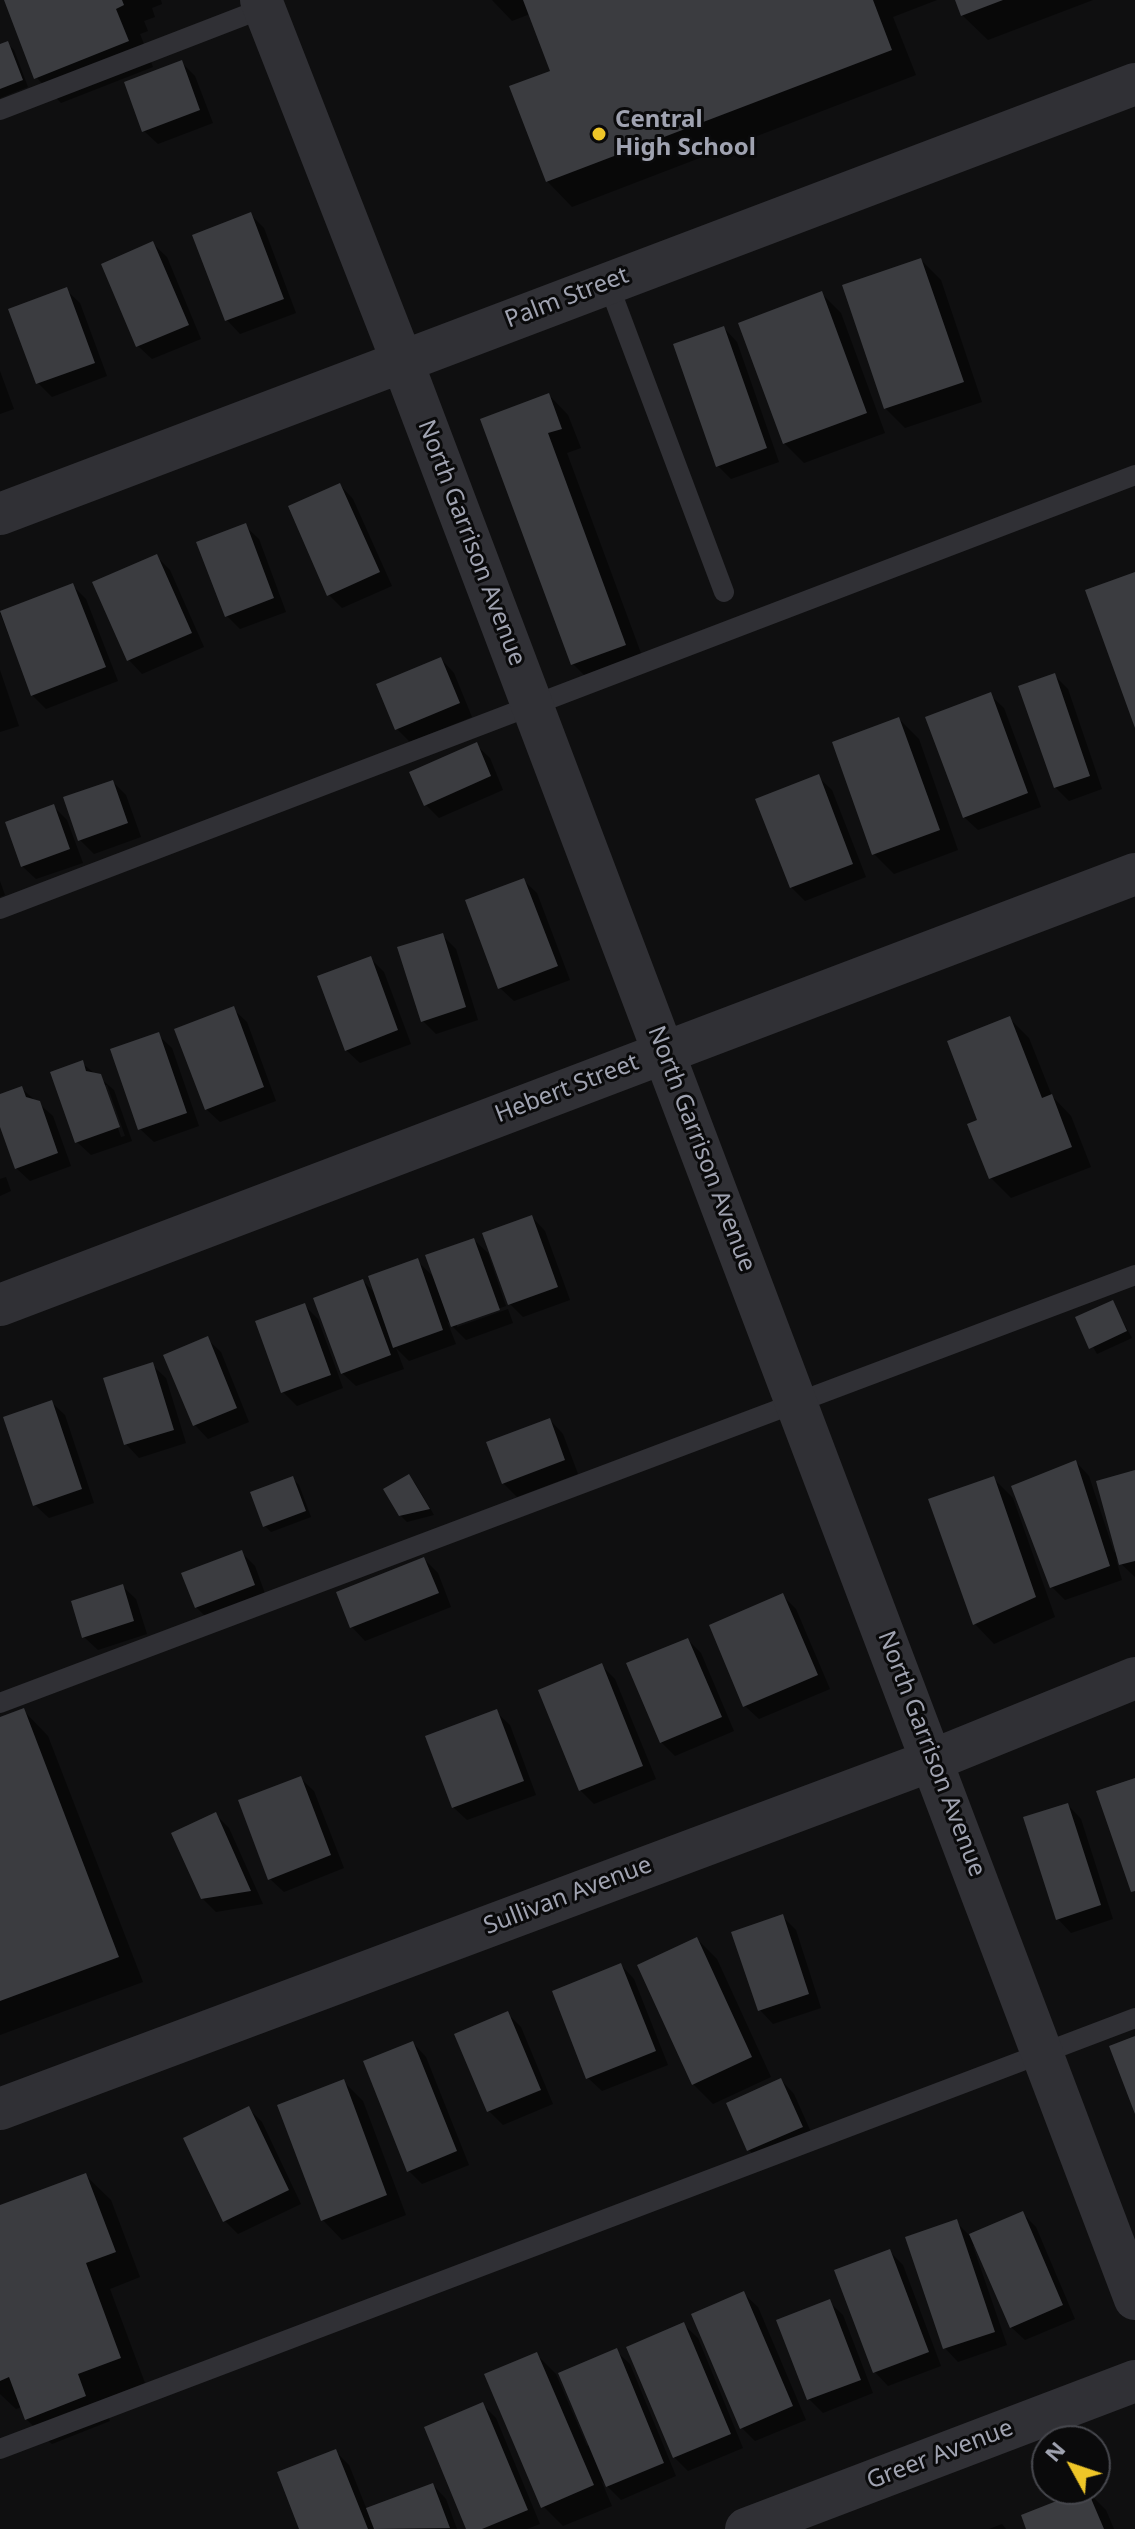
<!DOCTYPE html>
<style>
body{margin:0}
#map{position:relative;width:1135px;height:2529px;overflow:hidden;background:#0f0f10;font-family:"Noto Sans",sans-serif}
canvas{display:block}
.north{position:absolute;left:1031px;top:2425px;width:80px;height:80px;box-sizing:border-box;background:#0a0a0b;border:2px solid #46474d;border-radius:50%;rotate:310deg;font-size:22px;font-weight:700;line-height:32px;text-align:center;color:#a0a3b1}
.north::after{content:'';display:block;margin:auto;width:28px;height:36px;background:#efc628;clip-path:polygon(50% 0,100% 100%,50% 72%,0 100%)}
</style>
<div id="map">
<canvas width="1135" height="2529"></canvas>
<div class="north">N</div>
</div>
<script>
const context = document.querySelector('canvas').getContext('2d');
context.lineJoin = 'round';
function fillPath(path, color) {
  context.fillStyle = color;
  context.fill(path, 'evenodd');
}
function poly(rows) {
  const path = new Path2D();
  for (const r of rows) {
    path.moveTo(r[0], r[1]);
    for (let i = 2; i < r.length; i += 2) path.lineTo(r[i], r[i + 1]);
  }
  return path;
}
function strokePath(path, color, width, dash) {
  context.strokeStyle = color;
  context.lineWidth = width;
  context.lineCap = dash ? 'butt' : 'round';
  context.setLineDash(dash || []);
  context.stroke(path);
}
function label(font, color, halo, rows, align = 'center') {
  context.font = font + ' "Noto Sans",sans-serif';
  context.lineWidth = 6;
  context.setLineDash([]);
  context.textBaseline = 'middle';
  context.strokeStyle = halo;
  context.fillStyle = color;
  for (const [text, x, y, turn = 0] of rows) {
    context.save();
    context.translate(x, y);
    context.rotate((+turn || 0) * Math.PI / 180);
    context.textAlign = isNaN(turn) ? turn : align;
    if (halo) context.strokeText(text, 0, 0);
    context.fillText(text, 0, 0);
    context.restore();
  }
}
const shadow = poly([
 [6,0,161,0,162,4,152,8,155,17,144,21,148,31,140,34,153,67,61,103,36,77],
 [492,0,937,0,893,17,916,75,572,207,547,181,552,72,530,14,512,21],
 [957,0,1093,0,988,40,962,15],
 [7,43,14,50,28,87,0,98,0,46],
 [182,63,195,76,213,123,158,144,144,131],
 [250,214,264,228,296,313,240,334,227,320],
 [153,244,167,257,201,339,152,359,138,346],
 [921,260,941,280,982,402,905,428,885,408],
 [66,290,80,303,107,376,52,397,38,383],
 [821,293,841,313,885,433,804,463,784,443],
 [724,328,737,342,779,462,731,479,718,466],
 [0,371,14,409,0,414],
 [549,395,568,415,581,448,567,453,645,664,593,684,573,664,483,420],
 [340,485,353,499,392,586,342,608,329,595],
 [245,526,259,539,286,612,240,629,227,616],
 [157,557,170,570,204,647,142,674,129,660,95,584],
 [72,585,86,599,118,681,46,709,32,695,0,613],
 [441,659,454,673,472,717,410,742,397,729],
 [0,670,19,726,0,732],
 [1054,675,1068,689,1102,789,1069,801,1055,787],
 [990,695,1004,708,1041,807,978,830,964,817],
 [899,719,919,739,958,850,894,874,874,854],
 [476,745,490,758,503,790,439,818,426,805],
 [818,777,832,790,866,877,805,901,791,887],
 [113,782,126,795,141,837,94,854,80,840],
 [53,806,67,820,83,863,36,879,22,866],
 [523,880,537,893,570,980,514,1001,500,988],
 [0,881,5,895,0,897],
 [442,935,456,949,478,1020,436,1034,423,1021],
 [371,959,384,972,411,1044,360,1063,346,1050],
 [233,1009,247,1022,276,1101,220,1122,206,1109],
 [1009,1018,1029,1038,1052,1096,1071,1116,1091,1167,1011,1198,991,1178,970,1125,980,1121],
 [158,1035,172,1048,199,1126,154,1142,140,1129],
 [82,1063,114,1090,132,1141,91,1155,77,1142],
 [103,1085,107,1085,125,1136,121,1137],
 [21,1088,53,1116,71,1166,30,1181,16,1168,0,1121,0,1096],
 [6,1177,11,1191,0,1196,0,1179],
 [532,1217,545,1231,570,1300,523,1317,510,1304],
 [474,1240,488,1253,506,1306,457,1323,457,1327,508,1309,513,1323,466,1340,447,1321,456,1344,409,1361,396,1348,404,1369,356,1386,342,1373,363,1281,377,1295,417,1261,436,1279],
 [1112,1302,1132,1338,1097,1354,1077,1318],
 [304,1305,318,1319,343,1388,297,1406,283,1392],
 [207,1339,221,1352,249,1422,208,1439,195,1425],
 [152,1365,166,1378,186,1443,139,1458,126,1444],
 [51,1402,65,1415,94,1503,49,1518,35,1505],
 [550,1420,563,1434,578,1474,517,1497,503,1483],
 [1076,1462,1089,1476,1114,1552,1117,1551,1135,1472,1135,1577,1116,1559,1122,1580,1065,1600,1052,1587],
 [409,1477,415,1483,434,1515,407,1522,400,1515],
 [993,1478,1013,1498,1055,1617,994,1644,975,1624],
 [293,1479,299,1485,311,1517,271,1532,265,1526],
 [241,1552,255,1566,267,1599,210,1621,196,1607],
 [424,1559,438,1573,451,1607,365,1641,352,1627],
 [122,1586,136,1599,147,1634,98,1650,84,1637],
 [783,1596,796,1609,830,1689,759,1719,745,1706],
 [688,1640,701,1653,734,1731,675,1756,661,1742],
 [602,1666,615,1679,656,1779,594,1804,580,1790],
 [23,1710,48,1736,143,1982,0,2035,0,1719],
 [496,1712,510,1725,536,1795,467,1820,453,1807],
 [300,1778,314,1791,344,1868,284,1892,270,1879],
 [1068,1805,1081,1819,1113,1919,1071,1933,1058,1919],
 [215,1814,229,1828,263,1904,216,1912,202,1898],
 [782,1916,796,1930,821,2008,773,2024,760,2010],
 [697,1939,717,1959,771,2077,713,2104,693,2084],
 [621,1965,634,1979,668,2065,602,2091,588,2078],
 [507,2013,521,2027,553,2104,503,2125,489,2111,457,2035],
 [413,2043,426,2057,469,2165,422,2184,408,2170],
 [781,2080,794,2094,815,2141,763,2164,749,2150],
 [343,2081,363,2101,406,2215,342,2240,323,2220],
 [248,2108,262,2122,301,2204,238,2234,225,2221],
 [85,2175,111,2200,140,2277,110,2289,145,2383,102,2400,110,2421,52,2444,26,2419,22,2407,16,2409,0,2394,0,2207],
 [1022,2213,1036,2227,1075,2319,1025,2340,1011,2327,976,2244,973,2246,1007,2345,958,2362,945,2348,956,2222,970,2236],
 [889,2251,903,2265,941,2366,888,2386,875,2372,837,2271],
 [744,2294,758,2307,806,2420,755,2441,742,2428],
 [829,2302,843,2315,873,2393,823,2413,809,2399,779,2321],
 [684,2325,698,2338,743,2448,688,2471,674,2457],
 [616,2351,630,2364,676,2476,621,2500,601,2480,612,2506,563,2526,543,2506,536,2354,556,2374,587,2446,590,2444],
 [482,2404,496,2418,540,2524,527,2529,468,2529],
 [335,2451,349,2465,367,2510,433,2485,446,2499,457,2529,301,2529],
 [1086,2490,1106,2510,1114,2529,1029,2529],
 [1002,2524,1006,2529,989,2529]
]);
const building = poly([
 [4,0,122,0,124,5,116,9,129,41,34,79],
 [523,0,873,0,892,50,546,182,509,86,550,71],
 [955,0,1003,0,961,16],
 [8,41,23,80,0,89,0,44],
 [182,60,200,110,142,132,124,82],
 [251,212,284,299,225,321,192,235],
 [153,241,189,325,136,347,101,264],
 [921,258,964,382,884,409,842,285],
 [67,287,95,363,36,384,8,309],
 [822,291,867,413,783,444,738,323],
 [724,326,767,448,716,467,673,344],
 [549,393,562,429,548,433,626,645,571,665,480,419],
 [340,483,380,572,327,596,288,506],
 [246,523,274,598,225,617,196,542],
 [157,554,192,633,127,661,92,582],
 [1135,572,1135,728,1085,590],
 [73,583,106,667,31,696,0,611],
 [441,657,460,703,395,730,376,684],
 [1055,673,1090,776,1054,788,1018,686],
 [991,692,1028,793,963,818,925,717],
 [899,717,940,830,872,855,832,742],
 [477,742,491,776,424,806,409,772],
 [819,774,853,864,790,888,755,799],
 [113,780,128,823,78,841,63,797],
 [54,804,70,849,21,867,5,822],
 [524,878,558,966,498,989,465,900],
 [443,933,466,1007,421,1022,397,947],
 [371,956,398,1030,345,1051,317,976],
 [234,1006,264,1087,205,1110,174,1029],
 [1010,1016,1042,1098,1052,1094,1072,1147,989,1179,967,1124,977,1120,947,1041],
 [159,1032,187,1113,138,1130,110,1049],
 [83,1060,86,1071,101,1074,120,1127,75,1143,50,1072],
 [22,1086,26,1097,40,1101,58,1153,15,1169,0,1127,0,1094],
 [532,1215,558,1287,508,1305,482,1233],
 [474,1238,500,1310,451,1327,425,1255],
 [418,1258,443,1330,393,1348,368,1276],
 [363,1279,391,1355,341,1374,313,1298],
 [1113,1300,1127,1331,1089,1349,1075,1317],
 [305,1303,331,1375,281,1393,255,1321],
 [208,1336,237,1408,193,1426,163,1355],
 [153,1362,174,1430,124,1445,103,1378],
 [52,1400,82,1489,33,1506,3,1417],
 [550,1418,565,1460,502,1484,486,1442],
 [1076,1460,1110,1566,1050,1588,1011,1486],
 [1135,1470,1135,1561,1119,1565,1096,1481],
 [409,1474,430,1509,399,1516,383,1489],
 [293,1476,306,1511,263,1527,250,1492],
 [994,1476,1036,1597,973,1625,928,1499],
 [242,1550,255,1585,195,1608,181,1573],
 [424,1557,439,1593,350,1628,336,1592],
 [123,1584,134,1621,82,1638,71,1601],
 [783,1593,818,1675,743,1707,709,1625],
 [688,1638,722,1717,660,1743,626,1663],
 [602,1663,643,1766,579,1791,538,1690],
 [24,1708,119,1957,0,2001,0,1717],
 [497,1709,524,1781,452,1808,425,1736],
 [301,1776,331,1855,268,1880,238,1800],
 [1135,1778,1135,1891,1131,1892,1096,1791],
 [1068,1803,1101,1905,1056,1920,1023,1817],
 [216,1812,251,1891,201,1899,171,1833],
 [783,1914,809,1994,758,2011,731,1932],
 [697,1937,752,2057,692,2085,637,1965],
 [621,1963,656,2051,586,2079,552,1991],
 [508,2011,541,2090,487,2112,454,2034],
 [1135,2036,1135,2114,1109,2046],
 [413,2041,457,2151,407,2172,363,2061],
 [781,2078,803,2127,747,2151,726,2103],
 [344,2079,387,2195,321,2221,277,2105],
 [249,2106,289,2190,223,2222,183,2138],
 [86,2173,116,2252,86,2263,121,2358,78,2374,86,2396,25,2420,9,2377,0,2381,0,2205],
 [1023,2211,1063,2305,1010,2328,969,2234],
 [957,2219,995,2332,943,2349,905,2237],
 [890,2249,929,2352,873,2373,834,2270],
 [744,2291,793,2406,740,2429,691,2314],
 [830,2299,861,2380,807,2400,776,2320],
 [684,2322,731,2434,673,2458,626,2347],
 [617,2348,664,2463,606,2487,558,2373],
 [537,2352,594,2485,541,2508,484,2374],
 [483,2402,528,2510,482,2529,466,2529,424,2427],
 [336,2449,368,2529,299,2529,277,2472],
 [433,2483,450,2528,374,2529,366,2508],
 [1087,2489,1104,2529,1026,2529,1021,2515]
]);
const lane = poly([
 [0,110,264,8],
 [608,283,724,592],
 [0,909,1135,475],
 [0,1703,1135,1275],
 [0,2449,1135,2018]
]);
const street = poly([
 [261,0,402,361,1135,2299],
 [0,514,1135,84],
 [0,1305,1135,874],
 [0,2109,933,1760,1135,1678],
 [746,2529,1135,2381]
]);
const markers = [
 [599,134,8,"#efc628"]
];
const poiNames = [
 ["Central",615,120],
 ["High School",615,148]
];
const streetNames = [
 ["Palm Street",567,298,-21],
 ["North Garrison Avenue",471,543,69],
 ["Hebert Street",567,1089,-21],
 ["North Garrison Avenue",701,1149,69],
 ["North Garrison Avenue",931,1754,69],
 ["Sullivan Avenue",568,1896,-21],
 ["Greer Avenue",940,2455,-21]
];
fillPath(shadow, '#0007');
fillPath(building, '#3b3c40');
strokePath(lane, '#303035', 20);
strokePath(street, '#303035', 42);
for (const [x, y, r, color] of markers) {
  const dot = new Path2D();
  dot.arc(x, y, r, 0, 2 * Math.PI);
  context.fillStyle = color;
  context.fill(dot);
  strokePath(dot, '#0a0a0b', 3);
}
label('bold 24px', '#a0a3b1', '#0a0a0b', poiNames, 'left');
label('24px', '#a0a3b1', '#0a0a0b', streetNames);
</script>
